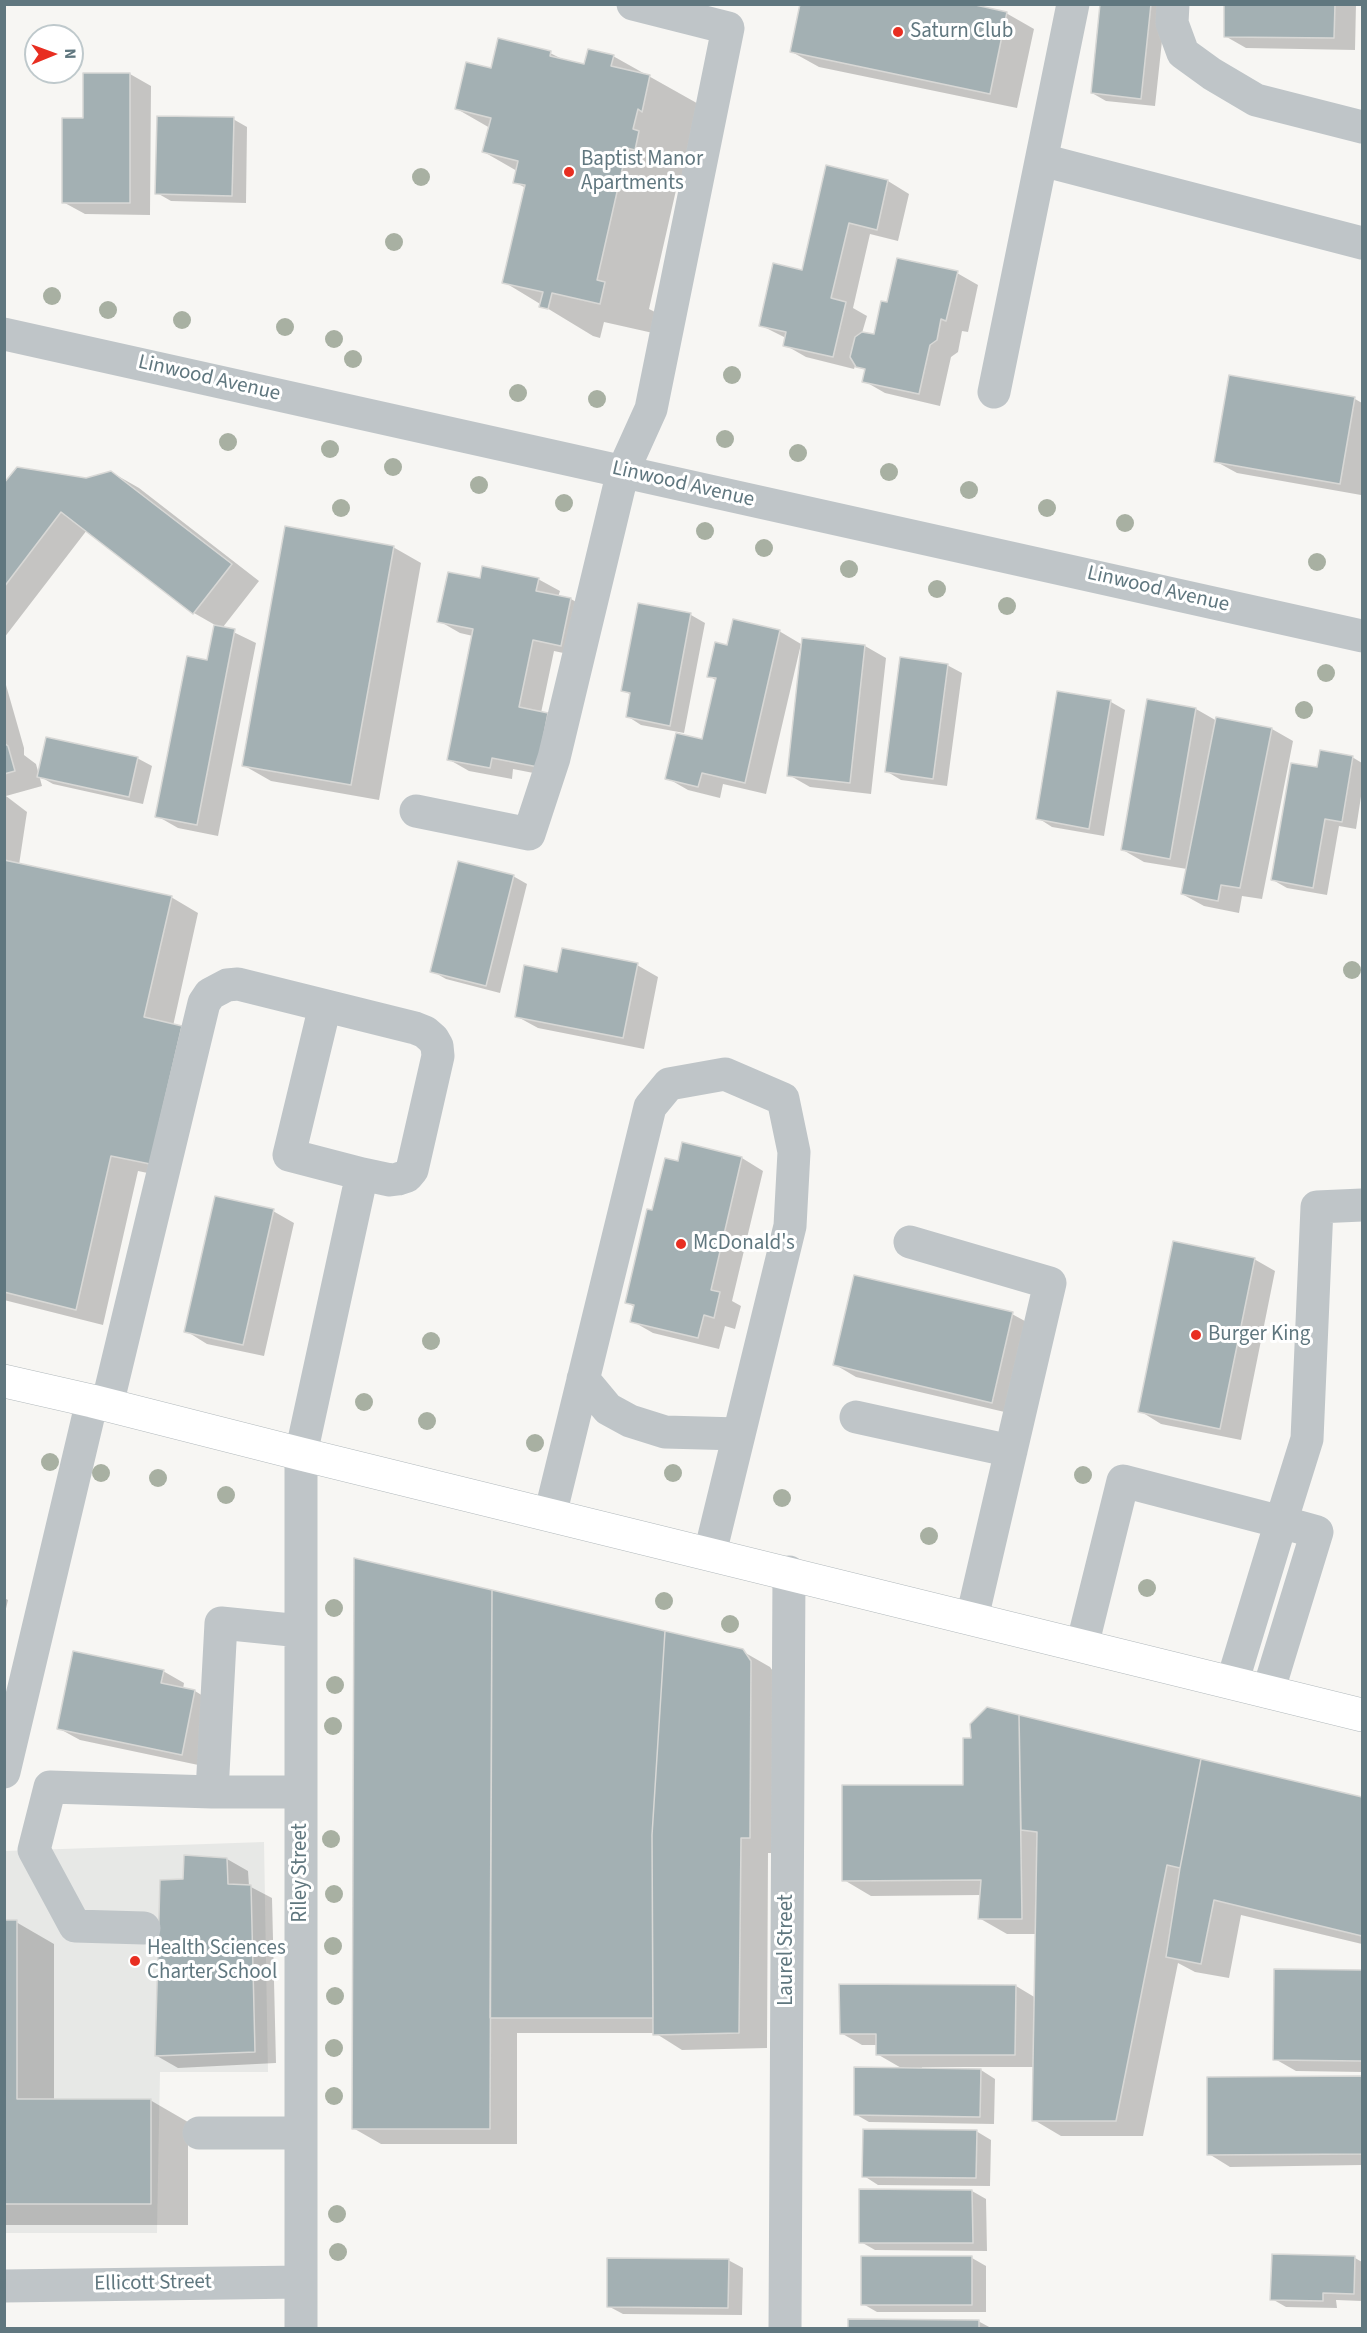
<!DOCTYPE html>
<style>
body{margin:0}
#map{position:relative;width:1367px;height:2333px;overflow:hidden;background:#f7f6f3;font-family:"Source Sans 3",sans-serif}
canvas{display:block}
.frame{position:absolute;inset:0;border:6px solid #60777f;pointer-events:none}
.north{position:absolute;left:24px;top:24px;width:60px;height:60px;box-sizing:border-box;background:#fff;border:2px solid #bfc9cc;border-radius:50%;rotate:89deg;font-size:16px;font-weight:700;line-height:24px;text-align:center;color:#60777f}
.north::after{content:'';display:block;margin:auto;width:21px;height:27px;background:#e82e21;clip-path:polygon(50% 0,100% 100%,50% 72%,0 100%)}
</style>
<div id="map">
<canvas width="1367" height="2333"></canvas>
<div class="frame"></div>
<div class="north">N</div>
</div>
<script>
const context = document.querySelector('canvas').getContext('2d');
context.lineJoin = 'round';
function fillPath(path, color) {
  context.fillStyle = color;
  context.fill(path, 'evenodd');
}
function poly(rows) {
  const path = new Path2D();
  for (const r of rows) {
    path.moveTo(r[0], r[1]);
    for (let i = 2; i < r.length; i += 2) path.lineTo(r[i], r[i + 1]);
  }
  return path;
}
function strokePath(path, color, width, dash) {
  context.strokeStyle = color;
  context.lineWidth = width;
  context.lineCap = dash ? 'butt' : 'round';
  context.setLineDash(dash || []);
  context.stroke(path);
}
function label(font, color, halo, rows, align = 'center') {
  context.font = font + ' "Source Sans 3",sans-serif';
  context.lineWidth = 6;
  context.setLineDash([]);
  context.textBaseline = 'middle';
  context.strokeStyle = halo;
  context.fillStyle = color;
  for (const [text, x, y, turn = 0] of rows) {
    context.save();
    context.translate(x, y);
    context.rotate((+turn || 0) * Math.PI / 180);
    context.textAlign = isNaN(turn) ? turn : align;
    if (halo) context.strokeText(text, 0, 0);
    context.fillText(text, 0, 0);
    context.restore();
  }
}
const built = poly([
 [264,1842,268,2072,160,2072,157,2233,5,2233,4,1851]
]);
const shadow = poly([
 [1102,4,1166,4,1155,106,1106,101,1092,93],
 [1226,4,1356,4,1355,50,1246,48,1225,36],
 [1006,13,1034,29,1017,108,819,67,792,52],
 [550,53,566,61,585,66,613,56,702,106,690,138,685,159,691,163,687,179,679,177,649,309,657,313,653,333,604,322,600,338,593,336,504,282,526,188,514,182,517,171,484,152,490,128,457,109,492,70],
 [130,74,151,86,150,215,85,214,63,202,84,120],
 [233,119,247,127,246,203,171,201,157,193],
 [827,167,888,181,909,194,898,241,870,234,853,308,867,316,862,333,876,336,888,304,957,273,978,285,968,332,962,331,958,352,951,357,940,406,885,393,864,381,866,371,856,363,854,369,806,357,785,345,786,338,760,325,803,272],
 [1230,377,1355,399,1362,403,1361,495,1237,473,1215,461],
 [111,472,139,488,259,581,223,627,256,643,218,836,178,828,157,816,208,661,215,625,194,613,87,530,4,638,4,485,86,479],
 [393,547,421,563,379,800,271,781,243,765],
 [538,579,560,591,558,597,571,599,592,611,582,657,554,651,541,713,559,778,513,769,512,779,469,771,448,759,473,636,460,633,439,621,481,580],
 [639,605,691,615,705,623,684,733,641,725,627,716,631,695,623,690],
 [779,631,801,644,766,794,723,784,720,798,688,790,667,778,703,741,717,681,709,676,728,646],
 [865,646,886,658,871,794,810,787,789,775],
 [947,665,962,673,947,786,901,780,886,771],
 [4,678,24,748,24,755,36,764,42,786,6,796,27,812,19,865,171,897,198,913,173,1026,177,1179,138,1171,103,1325,4,1300],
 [1111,702,1125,710,1104,836,1052,827,1038,818],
 [1196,709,1217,721,1272,729,1293,741,1262,899,1242,896,1239,913,1204,906,1182,894,1187,869,1144,862,1123,850],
 [1352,757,1362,763,1362,790,1356,829,1339,826,1327,895,1287,888,1273,880,1318,769],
 [137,758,152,766,143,804,53,784,39,776],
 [513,876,527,884,500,993,446,979,432,971],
 [637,965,658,977,644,1049,538,1028,516,1016],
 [742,1158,763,1171,732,1301,741,1306,735,1329,725,1326,719,1349,653,1333,632,1321,635,1307,627,1303,653,1212,679,1163],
 [273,1211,294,1223,264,1356,207,1344,186,1331],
 [1254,1259,1275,1271,1241,1440,1161,1424,1140,1411],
 [1012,1314,1034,1326,1013,1414,856,1377,834,1364],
 [4,1598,8,1600,4,1617],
 [742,1651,770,1667,778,1678,777,1853,768,1853,767,2048,682,2050,655,2033,517,2033,517,2144,381,2144,353,2128],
 [163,1671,184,1683,183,1689,195,1691,216,1704,203,1766,80,1740,58,1728],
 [988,1709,1362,1798,1362,1944,1241,1915,1229,1978,1195,1972,1178,1963,1143,2136,1061,2136,1034,2120,1035,2067,922,2067,922,2069,981,2070,995,2079,994,2124,869,2122,855,2114,903,2069,877,2054,878,2045,862,2045,841,2033,1016,1986,1036,1998,1037,1934,1007,1934,979,1918,981,1895,871,1896,844,1880,964,1786,972,1739],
 [227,1859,248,1871,249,1886,272,1898,276,2063,178,2068,157,2056,185,1881],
 [4,1922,16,1922,54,1944,54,2100,150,2100,188,2122,188,2225,4,2225],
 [1275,1971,1362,1971,1362,2072,1296,2071,1275,2059],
 [1362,2078,1362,2165,1230,2167,1209,2154,1208,2079],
 [976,2131,991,2140,990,2186,878,2185,864,2176],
 [861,2191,972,2191,986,2199,987,2251,875,2250,861,2242],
 [972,2258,986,2266,986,2312,877,2312,863,2304],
 [1355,2258,1362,2262,1362,2301,1336,2300,1337,2308,1286,2307,1272,2299],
 [728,2260,743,2268,742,2315,623,2314,608,2306],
 [850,2321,978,2321,991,2328,850,2328]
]);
const building = poly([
 [800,4,971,4,1007,12,990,94,790,52,800,4],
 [1100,4,1151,4,1141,99,1091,93,1100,4],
 [1224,4,1335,4,1334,38,1224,37,1224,4],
 [498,38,551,51,550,56,584,64,588,49,614,55,611,66,650,75,642,112,638,109,633,129,639,131,635,150,627,148,597,280,605,282,600,304,552,293,548,309,539,307,543,292,502,283,525,185,513,183,518,161,482,152,491,118,455,109,466,62,491,68,498,38],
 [83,73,130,73,130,203,62,203,62,118,83,118,83,73],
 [157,116,234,117,232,196,155,194,157,116],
 [826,165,888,180,877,230,849,223,831,298,846,302,833,357,783,346,786,332,759,326,773,263,802,270,826,165],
 [897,258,958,271,946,321,941,319,937,340,930,345,919,394,862,382,865,369,856,367,850,357,855,337,862,332,874,334,881,301,887,302,897,258],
 [1229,375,1355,397,1340,484,1214,462,1229,375],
 [17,467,86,478,111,471,232,564,193,614,61,512,4,587,4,483,17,467],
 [285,526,394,546,351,785,242,766,285,526],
 [482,566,539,578,536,591,571,598,561,646,533,640,519,707,548,713,538,767,492,758,490,768,447,760,473,629,437,622,448,572,480,578,482,566],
 [638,603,691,613,670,726,626,717,630,693,621,691,638,603],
 [733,619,780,630,745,783,702,773,698,787,665,779,676,733,702,739,716,678,707,677,715,642,727,645,733,619],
 [214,625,235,629,197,825,155,817,187,656,207,660,214,625],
 [802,638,865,645,850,783,787,776,802,638],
 [900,657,948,664,933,779,885,772,900,657],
 [1057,691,1111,700,1089,829,1036,819,1057,691],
 [1147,699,1196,708,1170,859,1121,850,1147,699],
 [1216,717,1272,728,1240,888,1221,885,1218,901,1181,894,1216,717],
 [46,737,138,757,129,797,37,777,46,737],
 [4,743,8,746,15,771,4,774,4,743],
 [1320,750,1353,756,1342,822,1325,819,1313,888,1271,880,1291,763,1317,767,1320,750],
 [4,860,172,896,144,1017,182,1026,150,1164,111,1156,76,1310,4,1292,4,860],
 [458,861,514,875,486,986,430,972,458,861],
 [562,948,638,963,623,1038,515,1017,524,965,557,972,562,948],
 [682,1142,742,1157,711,1290,720,1292,714,1318,704,1315,698,1338,630,1322,634,1305,625,1303,647,1209,652,1210,665,1158,678,1161,682,1142],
 [215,1196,274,1209,243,1345,184,1332,215,1196],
 [1173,1241,1255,1258,1220,1429,1138,1412,1173,1241],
 [854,1275,1013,1312,992,1403,833,1365,854,1275],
 [354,1558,492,1590,490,2129,352,2129,354,1558],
 [492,1590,665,1631,652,1835,653,2018,490,2018,492,1590],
 [665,1631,743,1649,751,1661,750,1838,741,1838,739,2033,653,2035,652,1835,665,1631],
 [73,1651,164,1670,161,1683,195,1690,182,1755,57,1729,73,1651],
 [987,1707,1019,1715,1022,1919,978,1919,981,1880,842,1881,842,1785,963,1785,963,1738,971,1738,970,1724,987,1707],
 [1019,1715,1201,1759,1180,1868,1167,1865,1116,2121,1032,2121,1037,1832,1021,1830,1019,1715],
 [1201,1759,1362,1797,1362,1936,1214,1900,1201,1964,1166,1957,1180,1868,1201,1759],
 [184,1855,227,1858,228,1884,251,1885,255,2052,155,2056,160,1880,183,1879,184,1855],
 [4,1920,17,1920,17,2099,151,2099,151,2204,4,2204,4,1920],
 [1274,1969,1362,1970,1362,2061,1273,2060,1274,1969],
 [839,1984,1016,1985,1015,2055,876,2055,876,2034,840,2034,839,1984],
 [854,2067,981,2069,980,2117,854,2115,854,2067],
 [1362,2076,1362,2154,1207,2155,1207,2077,1362,2076],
 [863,2129,977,2130,976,2178,862,2177,863,2129],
 [859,2189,972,2190,973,2243,859,2243,859,2189],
 [1272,2254,1355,2256,1354,2294,1323,2293,1323,2301,1270,2300,1272,2254],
 [861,2256,972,2256,972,2305,861,2305,861,2256],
 [607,2258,729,2259,728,2308,607,2307,607,2258],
 [848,2319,979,2320,979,2328,848,2328,848,2319]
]);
const minor = poly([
 [1173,4,1172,23,1183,53,1212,74,1256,100,1362,127],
 [1042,160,1362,243],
 [4,334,1362,636],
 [994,392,1073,4],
 [416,811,529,834,554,758,623,471,651,409,728,28,633,4],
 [325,1006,289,1155,362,1174],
 [910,1242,1050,1283,972,1618],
 [583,1379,608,1409,630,1421,665,1432,739,1434],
 [107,1405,204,1003,210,994,227,985,238,984,415,1028,425,1032,433,1039,437,1046,438,1056,412,1170,407,1176,398,1179,390,1180,362,1174,301,1454,301,2328],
 [856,1417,1011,1451],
 [550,1515,650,1107,669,1084,725,1074,783,1099,794,1152,790,1226,710,1553],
 [1082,1646,1123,1481,1281,1522,1232,1683],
 [1268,1692,1317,1532,1281,1522,1307,1439,1317,1207,1362,1205],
 [4,1772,92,1401],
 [212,1792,301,1792],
 [144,1928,75,1926,34,1850,50,1787,212,1792,221,1623,301,1631],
 [199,2133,301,2133],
 [4,2286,301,2282],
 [785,2328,789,1572]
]);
const major = poly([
 [4,1381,92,1401,301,1454,1362,1715]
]);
const trees = [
 [421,177],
 [394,242],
 [52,296],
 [108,310],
 [182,320],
 [285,327],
 [334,339],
 [353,359],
 [732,375],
 [518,393],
 [597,399],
 [725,439],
 [228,442],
 [330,449],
 [798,453],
 [393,467],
 [889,472],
 [479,485],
 [969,490],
 [564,503],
 [341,508],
 [1047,508],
 [1125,523],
 [705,531],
 [764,548],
 [1317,562],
 [849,569],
 [937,589],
 [1007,606],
 [1326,673],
 [1304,710],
 [1352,970],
 [431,1341],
 [364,1402],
 [427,1421],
 [535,1443],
 [50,1462],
 [101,1473],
 [673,1473],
 [1083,1475],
 [158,1478],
 [226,1495],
 [782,1498],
 [929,1536],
 [1147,1588],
 [664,1601],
 [334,1608],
 [730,1624],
 [335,1685],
 [333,1726],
 [331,1839],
 [334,1894],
 [333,1946],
 [335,1996],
 [334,2048],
 [334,2096],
 [337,2214],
 [338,2252]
];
const markers = [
 [898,32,6,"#e82e21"],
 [569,172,6,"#e82e21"],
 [681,1244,6,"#e82e21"],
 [1196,1335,6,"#e82e21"],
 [135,1961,6,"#e82e21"]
];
const poiNames = [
 ["Saturn Club",910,32],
 ["Baptist Manor",581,160],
 ["Apartments",581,184],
 ["McDonald's",693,1244],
 ["Burger King",1208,1335],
 ["Health Sciences",147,1949],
 ["Charter School",147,1973]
];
const streetNames = [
 ["Linwood Avenue",209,379,13],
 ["Linwood Avenue",683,485,13],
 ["Linwood Avenue",1158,590,13],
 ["Riley Street",301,1873,-90],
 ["Laurel Street",787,1950,-90],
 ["Ellicott Street",153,2284,-1]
];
fillPath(built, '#e7e8e6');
fillPath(shadow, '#0003');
fillPath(building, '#a3b0b3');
strokePath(building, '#d8d8d6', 1.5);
strokePath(major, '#b2b9bc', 34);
strokePath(minor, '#bfc5c8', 33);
strokePath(major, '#fff', 33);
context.fillStyle = '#a8b0a2';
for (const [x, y] of trees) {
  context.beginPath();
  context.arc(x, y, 9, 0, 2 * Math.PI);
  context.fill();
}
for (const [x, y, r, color] of markers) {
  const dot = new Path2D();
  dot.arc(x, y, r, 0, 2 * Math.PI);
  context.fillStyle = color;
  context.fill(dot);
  strokePath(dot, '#fff', 2);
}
label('21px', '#60777f', '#fff', poiNames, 'left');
label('21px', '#60777f', '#fff', streetNames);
</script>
